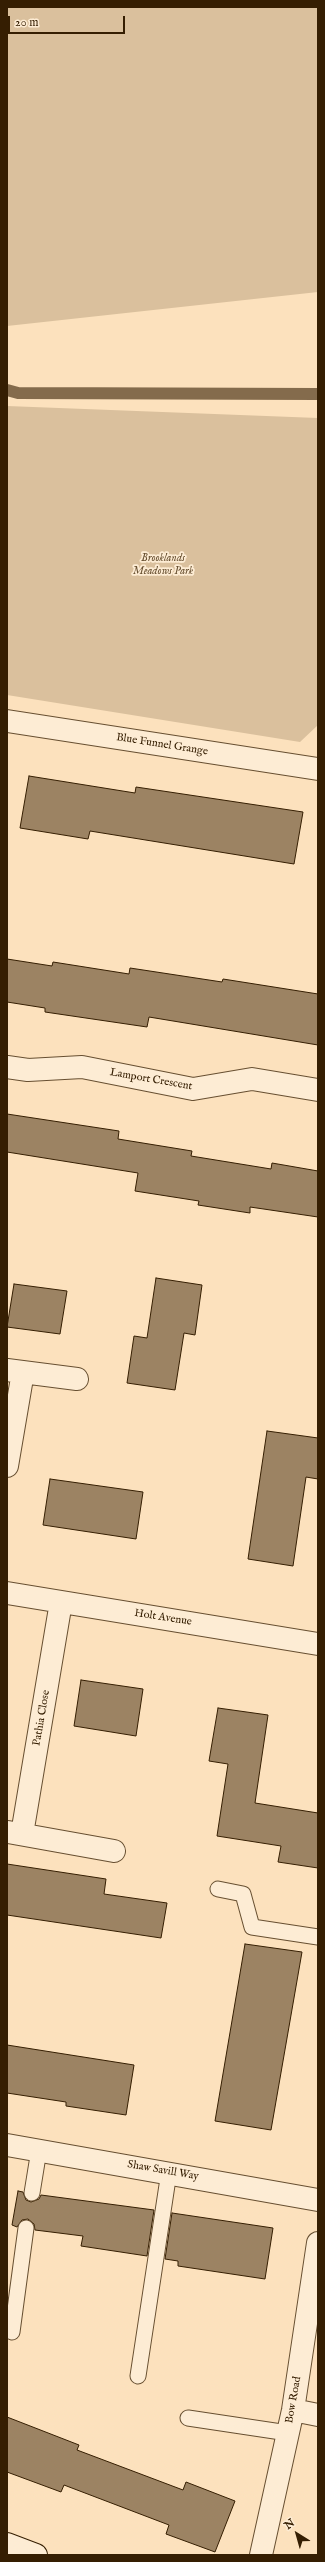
<!DOCTYPE html>
<style>
body{margin:0}
#map{position:relative;width:325px;height:2562px;overflow:hidden;background:#fce1bd;font-family:"IM FELL English",serif}
canvas{display:block}
.frame{position:absolute;inset:0;border:8px solid #351e02;pointer-events:none}
.north{position:absolute;left:277px;top:2514px;width:40px;height:40px;-webkit-text-stroke:3px #fdecd4;paint-order:stroke;rotate:323deg;font-size:11px;font-weight:700;line-height:16px;text-align:center;color:#351e02}
.north::after{content:'';display:block;margin:auto;width:14px;height:18px;background:#351e02;clip-path:polygon(50% 0,100% 100%,50% 72%,0 100%)}
.scale{position:absolute;left:8px;top:16px;width:117px;height:18px;box-sizing:border-box;border:2px solid #351e02;border-top:0;padding-left:5px;font-size:12px;line-height:14px;white-space:nowrap;color:#351e02;-webkit-text-stroke:3px #fdecd4;paint-order:stroke}
</style>
<div id="map">
<canvas width="325" height="2562"></canvas>
<div class="frame"></div>
<div class="north">N</div>
<div class="scale">20 m</div>
</div>
<script>
const context = document.querySelector('canvas').getContext('2d');
context.lineJoin = 'round';
function fillPath(path, color) {
  context.fillStyle = color;
  context.fill(path, 'evenodd');
}
function poly(rows) {
  const path = new Path2D();
  for (const r of rows) {
    path.moveTo(r[0], r[1]);
    for (let i = 2; i < r.length; i += 2) path.lineTo(r[i], r[i + 1]);
  }
  return path;
}
function strokePath(path, color, width, dash) {
  context.strokeStyle = color;
  context.lineWidth = width;
  context.lineCap = dash ? 'butt' : 'round';
  context.setLineDash(dash || []);
  context.stroke(path);
}
function label(font, color, halo, rows, align = 'center') {
  context.font = font + ' "IM FELL English",serif';
  context.lineWidth = 3.5;
  context.setLineDash([]);
  context.textBaseline = 'middle';
  context.strokeStyle = halo;
  context.fillStyle = color;
  for (const [text, x, y, turn = 0] of rows) {
    context.save();
    context.translate(x, y);
    context.rotate((+turn || 0) * Math.PI / 180);
    context.textAlign = isNaN(turn) ? turn : align;
    if (halo) context.strokeText(text, 0, 0);
    context.fillText(text, 0, 0);
    context.restore();
  }
}
const green = poly([
 [7,7,318,7,318,292,7,326],
 [7,406,318,418,318,725,300,742,7,695]
]);
const stream = poly([
 [7,390,18,393,318,394]
]);
const building = poly([
 [29,776,135,793,136,787,303,812,294,864,90,831,88,839,20,828,29,776],
 [7,959,52,966,53,962,129,974,130,968,222,982,223,979,318,994,318,1045,149,1017,147,1027,45,1012,45,1008,7,1002,7,959],
 [7,1114,119,1131,118,1139,192,1151,191,1156,271,1169,272,1163,318,1171,318,1217,250,1207,250,1213,198,1205,199,1201,135,1191,138,1173,7,1152,7,1114],
 [156,1278,202,1285,195,1335,184,1333,175,1390,127,1383,134,1336,147,1338,156,1278],
 [14,1284,67,1291,60,1334,7,1327,14,1284],
 [267,1431,318,1438,318,1479,306,1477,293,1566,248,1559,267,1431],
 [50,1479,143,1492,136,1539,43,1525,50,1479],
 [81,1680,143,1689,136,1736,74,1726,81,1680],
 [218,1708,268,1715,255,1803,318,1813,318,1868,278,1862,281,1846,217,1836,228,1764,209,1761,218,1708],
 [7,1864,106,1879,104,1894,167,1903,161,1938,7,1915,7,1864],
 [245,1944,302,1952,271,2130,215,2121,245,1944],
 [7,2045,134,2065,126,2115,66,2106,66,2102,7,2093,7,2045],
 [18,2191,23,2192,26,2200,31,2202,39,2199,41,2195,154,2210,147,2256,81,2246,83,2236,35,2230,34,2224,28,2219,22,2220,17,2227,12,2225,18,2191],
 [172,2213,273,2228,265,2279,178,2266,178,2261,165,2259,172,2213],
 [7,2417,79,2445,77,2450,183,2490,186,2482,235,2501,215,2552,166,2534,169,2525,64,2485,61,2492,7,2472,7,2417]
]);
const lane = poly([
 [218,1889,243,1894,252,1927,318,1937],
 [32,2193,39,2150],
 [12,2332,26,2228],
 [138,2376,169,2172],
 [188,2418,288,2433]
]);
const street = poly([
 [7,721,318,769],
 [7,1067,28,1070,82,1067,193,1089,252,1079,318,1090],
 [7,1370,77,1379],
 [7,1466,23,1372],
 [7,1593,318,1644],
 [8,1832,114,1851],
 [22,1834,61,1602],
 [7,2145,318,2200],
 [293,2410,318,2415],
 [261,2555,293,2410,318,2243]
]);
const secondary = poly([
 [7,2544,36,2555]
]);
const parkNames = [
 ["Brooklands",163,559],
 ["Meadows Park",163,572]
];
const streetNames = [
 ["Blue Funnel Grange",162,745,9],
 ["Lamport Crescent",151,1080,10],
 ["Holt Avenue",163,1618,9],
 ["Pathia Close",42,1718,-80],
 ["Shaw Savill Way",163,2171,10],
 ["Bow Road",294,2400,-80]
];
fillPath(green, '#dac09d');
strokePath(stream, '#846b4c', 12);
fillPath(building, '#9c8363');
strokePath(building, '#351e02', 1);
strokePath(lane, '#674f31', 17);
strokePath(street, '#674f31', 24);
strokePath(secondary, '#351e02', 24);
strokePath(lane, '#fdecd4', 15);
strokePath(street, '#fdecd4', 22);
strokePath(secondary, '#fdecd4', 22);
label('italic 11px', '#674f30', '#fdecd4', parkNames);
label('11px', '#351e02', '#fdecd4', streetNames);
</script>
